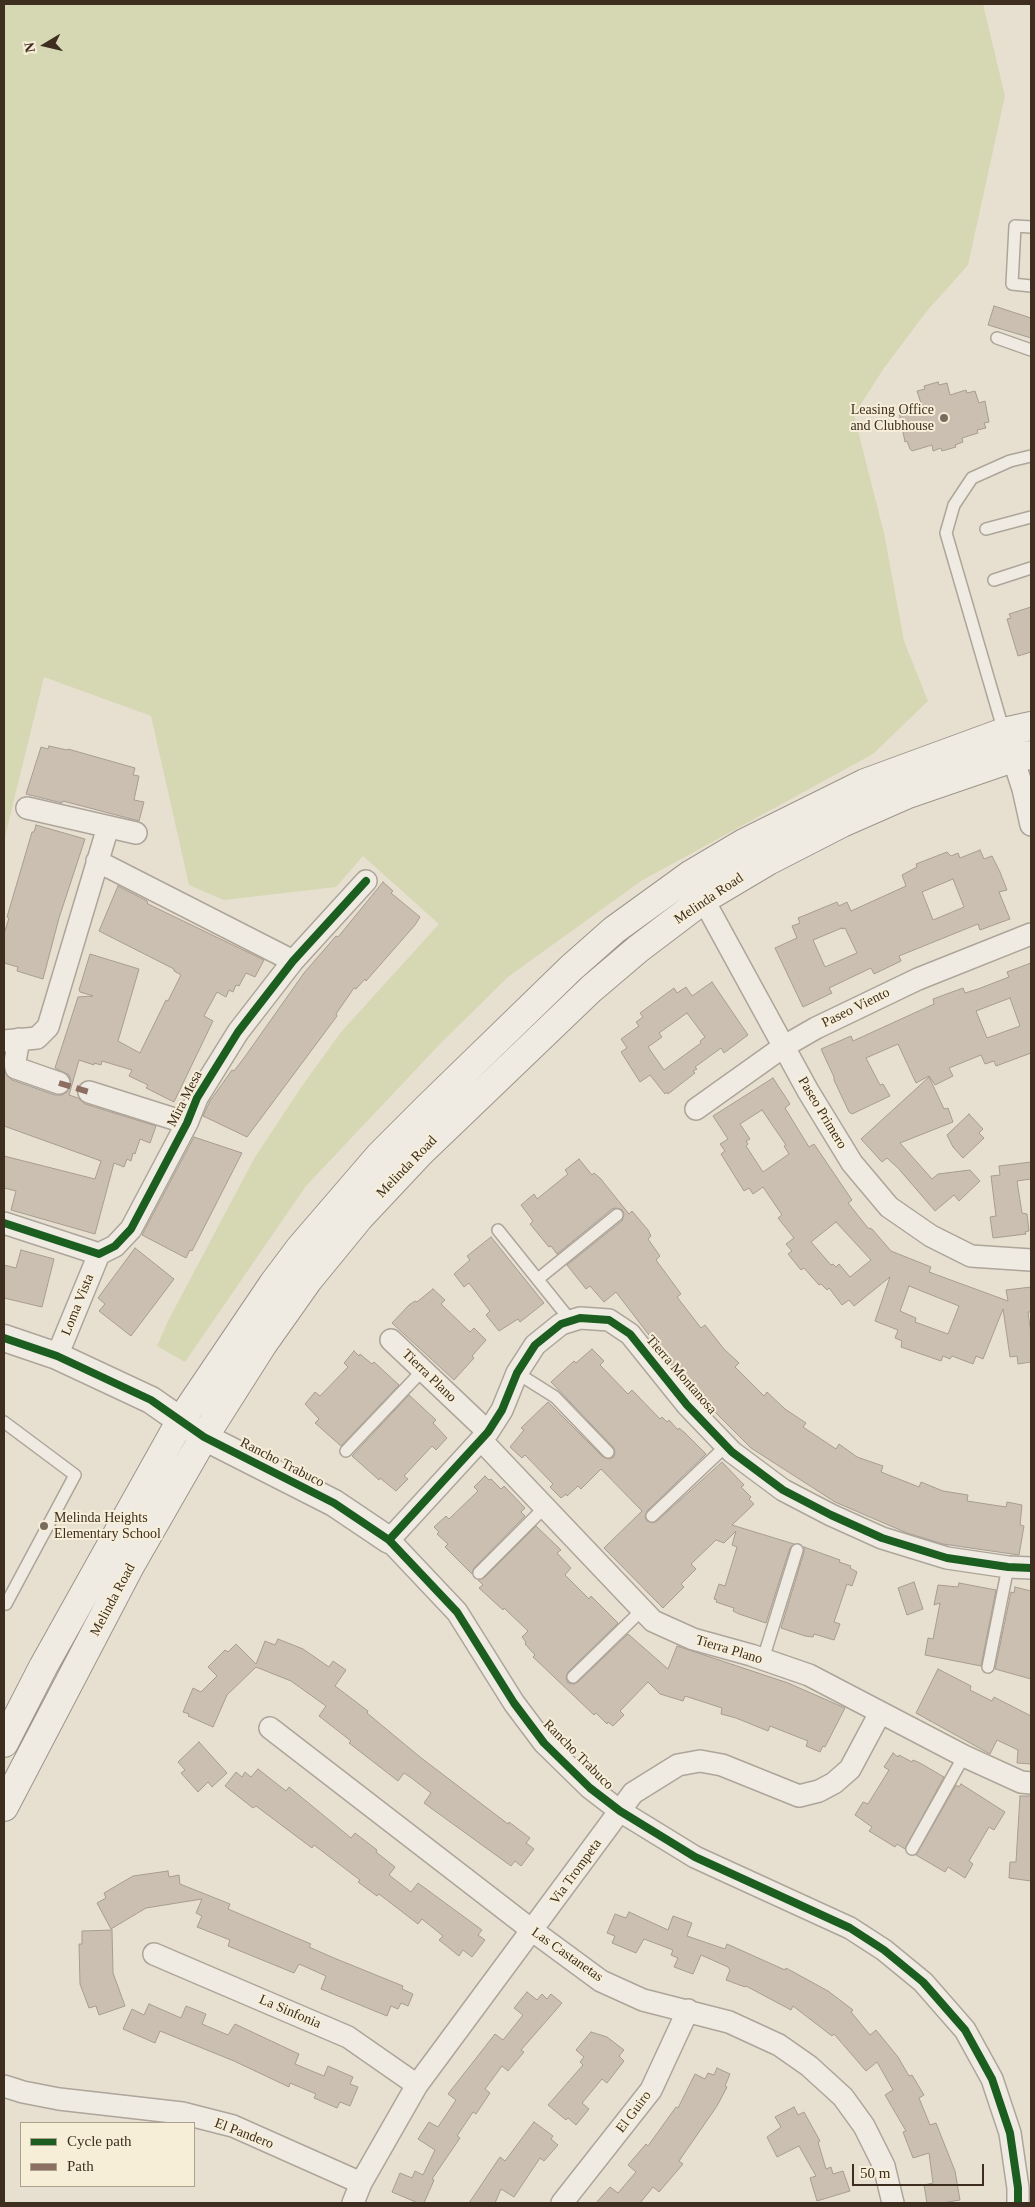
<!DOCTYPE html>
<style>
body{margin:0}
#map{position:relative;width:1035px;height:2207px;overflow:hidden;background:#e7e0d1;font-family:"Times New Roman",serif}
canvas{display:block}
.frame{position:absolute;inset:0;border:5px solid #3d2e20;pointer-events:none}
.legend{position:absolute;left:20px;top:2122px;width:175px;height:65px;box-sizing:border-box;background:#f7eed8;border:1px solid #ada18e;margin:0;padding:6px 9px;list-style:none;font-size:15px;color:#3d2e20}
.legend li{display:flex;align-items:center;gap:10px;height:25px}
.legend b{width:25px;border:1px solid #ada18e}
.north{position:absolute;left:20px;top:20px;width:50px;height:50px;-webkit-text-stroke:4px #f7eed8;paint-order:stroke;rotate:261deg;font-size:14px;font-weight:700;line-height:20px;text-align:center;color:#3d2e20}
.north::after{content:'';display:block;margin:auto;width:18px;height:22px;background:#3d2e20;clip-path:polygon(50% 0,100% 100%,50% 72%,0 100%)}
.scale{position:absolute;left:852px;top:2164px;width:132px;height:22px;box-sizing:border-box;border:2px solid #3d2e20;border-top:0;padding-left:6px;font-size:15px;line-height:18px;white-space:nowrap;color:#3d2e20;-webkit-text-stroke:4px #f7eed8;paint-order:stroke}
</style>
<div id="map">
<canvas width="1035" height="2207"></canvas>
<div class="frame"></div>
<ul class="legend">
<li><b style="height:6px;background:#1b5e20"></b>Cycle path</li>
<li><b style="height:6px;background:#8d6e63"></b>Path</li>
</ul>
<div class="north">N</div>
<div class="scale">50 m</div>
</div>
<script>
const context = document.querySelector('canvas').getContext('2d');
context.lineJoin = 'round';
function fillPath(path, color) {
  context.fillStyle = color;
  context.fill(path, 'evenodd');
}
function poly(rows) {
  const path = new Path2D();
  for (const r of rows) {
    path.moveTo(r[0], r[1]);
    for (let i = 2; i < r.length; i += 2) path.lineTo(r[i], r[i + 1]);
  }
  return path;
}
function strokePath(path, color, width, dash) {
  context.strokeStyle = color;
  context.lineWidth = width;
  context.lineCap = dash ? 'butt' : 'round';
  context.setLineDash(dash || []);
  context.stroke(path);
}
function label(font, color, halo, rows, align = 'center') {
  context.font = font + ' "Times New Roman",serif';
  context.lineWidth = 4;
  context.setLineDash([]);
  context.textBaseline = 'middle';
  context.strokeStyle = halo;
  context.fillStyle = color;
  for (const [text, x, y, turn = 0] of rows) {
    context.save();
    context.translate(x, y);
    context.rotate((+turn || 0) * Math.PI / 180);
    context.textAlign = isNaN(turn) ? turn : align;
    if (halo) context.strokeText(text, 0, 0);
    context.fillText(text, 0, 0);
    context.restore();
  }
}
const green = poly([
 [4,4,983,4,1005,96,968,265,927,311,884,368,854,415,884,533,904,641,928,701,873,754,641,881,508,977,440,1044,306,1186,185,1362,157,1346,168,1321,255,1157,302,1086,341,1032,439,924,363,856,336,887,224,900,189,885,151,716,44,677,4,841]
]);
const building = poly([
 [994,306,1031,318,1031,338,988,325,994,306],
 [938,382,939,385,947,383,950,395,966,390,967,393,975,391,979,403,985,401,989,422,984,423,986,428,977,430,978,433,962,438,963,442,955,445,956,447,942,451,941,448,933,451,932,445,912,451,910,449,907,441,905,442,899,412,922,406,917,391,925,389,924,386,938,382],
 [1031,607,1031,652,1018,656,1007,619,1011,618,1009,614,1031,607],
 [49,746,67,750,68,749,135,768,133,775,139,776,134,800,144,802,139,821,63,801,62,803,26,794,41,747,48,749,49,746],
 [36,825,85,839,59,918,43,979,17,971,18,967,4,963,4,934,9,918,7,917,32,832,34,832,36,825],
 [980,850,984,859,992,856,1000,872,1007,890,999,892,1010,919,980,930,978,924,899,956,901,961,874,974,871,968,829,988,832,993,803,1007,775,948,797,938,792,926,800,923,798,918,837,902,839,906,847,902,851,911,906,886,902,875,917,867,916,864,947,852,951,856,958,853,960,858,980,850],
 [953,879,964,907,933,920,922,892,953,879],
 [842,928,842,929,845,928,857,953,825,967,813,940,842,928],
 [383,882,393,891,391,893,420,917,415,925,366,981,365,979,356,989,354,988,336,1014,337,1016,247,1137,203,1116,210,1101,232,1070,234,1071,244,1058,304,973,336,936,338,937,383,882],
 [118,886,147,901,148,904,264,960,255,977,246,973,239,986,236,985,233,992,229,990,226,997,217,992,204,1016,213,1021,174,1102,146,1088,148,1085,129,1076,132,1070,102,1061,101,1065,94,1063,94,1065,79,1060,69,1095,78,1098,85,1104,156,1126,150,1143,140,1139,135,1154,133,1153,131,1161,127,1159,124,1167,114,1163,95,1234,11,1210,16,1191,4,1188,4,1156,95,1179,101,1161,4,1126,4,1072,12,1080,55,1095,62,1095,67,1092,71,1081,69,1075,55,1068,78,997,93,996,80,992,79,990,90,954,139,969,118,1041,140,1053,166,1000,168,1001,181,975,174,971,174,969,99,931,118,886],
 [1031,963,1031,1053,996,1066,994,1061,985,1064,981,1055,949,1068,953,1076,935,1085,929,1076,916,1083,898,1044,866,1058,880,1085,883,1084,890,1096,852,1114,849,1112,834,1080,834,1077,821,1049,851,1036,853,1041,934,1004,933,999,963,988,965,993,978,989,1009,977,1007,972,1031,963],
 [1010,998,1020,1026,987,1038,976,1011,1010,998],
 [712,982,748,1035,724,1053,721,1048,695,1067,697,1069,693,1071,695,1073,668,1094,667,1092,665,1094,650,1075,640,1082,621,1052,627,1048,621,1039,639,1026,636,1022,643,1017,640,1013,674,988,677,993,686,987,692,996,712,982],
 [687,1013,705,1037,700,1041,701,1043,664,1070,648,1047,662,1037,659,1033,687,1013],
 [929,1077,944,1109,948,1108,953,1122,900,1143,932,1179,938,1174,970,1170,980,1181,959,1201,954,1195,935,1211,898,1168,887,1158,882,1162,861,1139,929,1077],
 [773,1078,790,1104,785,1108,809,1147,814,1144,852,1200,848,1203,868,1228,872,1229,891,1251,931,1267,929,1272,1008,1301,1006,1290,1031,1287,1031,1312,1028,1312,1031,1334,1031,1362,1018,1364,1017,1356,1010,1357,1003,1309,983,1359,976,1356,973,1364,952,1356,950,1359,943,1356,941,1361,901,1347,902,1341,895,1338,898,1330,875,1321,890,1277,854,1306,849,1300,842,1305,829,1288,827,1290,821,1284,819,1285,804,1268,801,1270,788,1254,792,1251,786,1244,794,1238,778,1218,782,1215,763,1187,753,1194,749,1188,744,1191,721,1154,725,1151,720,1144,728,1139,713,1116,773,1078],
 [762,1110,786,1145,784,1146,789,1154,763,1172,746,1146,748,1144,746,1141,750,1139,740,1124,762,1110],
 [836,1222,871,1260,850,1277,839,1264,836,1267,833,1264,831,1265,811,1242,836,1222],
 [909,1286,959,1306,948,1334,915,1322,916,1318,900,1311,909,1286],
 [969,1114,983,1129,979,1133,984,1138,963,1158,953,1147,947,1135,969,1114],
 [194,1137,242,1153,192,1251,190,1250,186,1258,142,1235,194,1137],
 [579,1159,592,1175,594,1173,600,1178,629,1214,632,1211,648,1230,651,1236,648,1239,660,1256,656,1260,681,1294,677,1297,701,1328,705,1325,724,1349,739,1363,735,1367,764,1396,767,1392,785,1409,806,1423,803,1427,836,1449,839,1444,857,1457,883,1466,881,1472,919,1487,921,1482,943,1491,968,1495,967,1501,1006,1507,1007,1502,1022,1505,1020,1525,1024,1526,1019,1555,943,1544,907,1533,835,1502,751,1448,685,1382,616,1292,604,1302,590,1286,586,1289,567,1265,622,1221,624,1214,622,1210,616,1208,612,1209,557,1254,551,1246,549,1247,530,1224,533,1221,521,1205,534,1194,537,1199,568,1174,565,1170,579,1159],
 [1031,1162,1031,1179,1017,1181,1022,1213,1027,1214,1029,1231,1025,1232,1026,1234,993,1238,990,1217,996,1216,991,1176,1000,1175,999,1166,1031,1162],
 [491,1237,544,1303,520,1322,518,1319,499,1331,486,1315,490,1311,469,1283,464,1287,454,1274,470,1260,467,1256,491,1237],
 [135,1248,174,1279,131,1336,99,1311,105,1304,98,1298,135,1248],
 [21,1250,54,1259,42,1307,4,1298,4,1265,16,1268,21,1250],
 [433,1289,445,1300,441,1304,470,1332,474,1328,486,1340,472,1356,474,1358,454,1380,392,1323,409,1305,415,1301,417,1302,433,1289],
 [592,1349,604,1361,600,1365,628,1394,632,1390,660,1419,662,1417,667,1422,669,1420,678,1430,679,1428,685,1433,706,1454,647,1511,645,1517,647,1521,653,1523,657,1521,722,1462,744,1485,741,1487,751,1497,749,1499,754,1504,732,1525,794,1544,790,1548,766,1623,739,1614,733,1611,734,1608,716,1602,717,1600,714,1599,719,1584,725,1586,737,1547,732,1545,736,1531,724,1543,716,1540,691,1564,696,1569,681,1584,684,1587,663,1608,604,1548,642,1511,601,1469,581,1489,578,1486,567,1496,566,1494,561,1498,550,1487,553,1484,525,1455,522,1458,510,1447,524,1430,521,1428,548,1402,603,1457,609,1459,614,1457,615,1451,613,1447,551,1382,574,1361,576,1363,592,1349],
 [354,1351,359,1356,360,1354,372,1364,374,1362,399,1385,341,1446,315,1423,319,1419,305,1404,315,1392,320,1396,348,1367,344,1363,354,1351],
 [409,1395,436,1420,433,1423,447,1438,436,1450,432,1446,404,1476,408,1479,396,1491,380,1478,379,1480,352,1456,409,1395],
 [485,1476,489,1480,491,1479,501,1489,504,1486,525,1508,521,1512,525,1516,474,1568,472,1574,445,1547,448,1544,437,1534,439,1532,434,1527,446,1516,449,1519,478,1491,474,1487,485,1476],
 [536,1526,561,1550,557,1553,571,1568,565,1575,589,1599,591,1596,618,1623,568,1672,566,1678,568,1683,574,1684,578,1682,628,1634,668,1669,677,1646,788,1683,845,1708,825,1747,823,1746,820,1752,806,1746,808,1741,770,1726,768,1731,736,1718,721,1714,722,1708,685,1696,683,1701,660,1694,648,1682,620,1711,624,1715,613,1726,608,1722,607,1724,596,1713,594,1715,533,1657,535,1655,525,1644,526,1642,522,1637,528,1631,504,1608,503,1610,479,1588,483,1585,478,1580,484,1578,536,1526],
 [804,1547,840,1560,839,1562,851,1566,850,1568,857,1572,852,1586,847,1584,834,1622,840,1624,834,1640,814,1634,813,1637,805,1636,781,1628,804,1552,804,1547],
 [914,1582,923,1609,907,1615,898,1588,914,1582],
 [959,1583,996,1590,981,1666,925,1655,928,1638,933,1639,940,1603,934,1605,938,1585,958,1587,959,1583],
 [1015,1587,1031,1591,1031,1679,995,1669,1011,1592,1014,1593,1015,1587],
 [278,1639,303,1649,329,1667,333,1661,346,1670,335,1686,368,1711,367,1713,420,1757,508,1824,509,1822,530,1838,526,1843,534,1849,521,1866,515,1861,511,1866,424,1803,431,1793,410,1777,404,1773,398,1781,349,1743,351,1741,319,1716,326,1706,291,1681,256,1667,227,1695,213,1727,188,1716,189,1714,183,1712,193,1688,201,1692,217,1676,208,1667,225,1650,228,1652,236,1644,256,1664,265,1641,275,1645,278,1639],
 [938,1669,971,1686,970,1690,992,1701,994,1697,1031,1716,1031,1764,1017,1763,1018,1750,997,1740,990,1754,916,1713,938,1669],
 [199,1742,227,1773,212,1787,208,1782,198,1792,181,1773,185,1770,178,1762,199,1742],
 [893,1753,898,1757,899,1755,912,1762,913,1760,920,1763,944,1777,905,1849,897,1844,895,1847,869,1831,872,1827,855,1815,863,1802,868,1804,889,1770,884,1767,893,1753],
 [258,1769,286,1791,289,1787,351,1838,355,1833,377,1850,376,1852,395,1867,389,1875,411,1892,418,1883,482,1930,478,1935,485,1940,472,1957,463,1950,459,1956,439,1940,443,1936,422,1919,418,1924,379,1894,377,1896,358,1882,360,1880,314,1845,312,1848,256,1806,253,1808,225,1786,236,1772,242,1777,245,1772,251,1777,258,1769],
 [961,1784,1005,1812,994,1830,989,1827,969,1861,973,1864,965,1878,948,1867,945,1872,916,1855,956,1785,959,1787,961,1784],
 [1020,1796,1031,1796,1031,1881,1009,1878,1010,1862,1016,1862,1020,1796],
 [168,1871,169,1877,179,1875,180,1884,230,1904,228,1909,311,1944,309,1947,334,1958,403,1986,402,1989,413,1994,408,2006,401,2003,398,2009,391,2006,387,2016,321,1989,326,1976,299,1964,294,1973,228,1946,230,1940,197,1927,202,1916,196,1913,202,1899,146,1908,111,1929,97,1903,106,1898,104,1893,133,1876,168,1871],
 [629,1912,668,1930,673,1916,692,1923,687,1936,725,1949,727,1944,785,1970,786,1968,828,1991,853,2010,851,2012,870,2035,876,2030,898,2057,909,2076,912,2075,924,2095,919,2098,930,2125,936,2123,955,2171,960,2200,942,2203,927,2203,924,2185,933,2183,929,2153,913,2158,903,2132,906,2131,885,2095,893,2090,877,2062,866,2071,834,2034,832,2036,793,2006,791,2010,746,1986,745,1987,726,1980,730,1970,728,1967,701,1955,693,1974,674,1967,678,1958,671,1955,673,1950,644,1939,636,1953,612,1943,615,1936,607,1933,615,1914,626,1918,629,1912],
 [112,1930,113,1973,125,2006,99,2015,96,2006,89,2008,80,1984,79,1944,82,1944,82,1931,112,1930],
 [527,1992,537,2000,542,1994,547,1999,551,1994,562,2003,521,2050,524,2052,508,2071,502,2066,485,2089,490,2093,476,2114,473,2112,457,2136,460,2138,432,2179,434,2180,424,2203,418,2203,392,2192,400,2173,412,2178,415,2171,423,2175,435,2150,418,2139,429,2122,438,2127,456,2100,448,2094,495,2034,503,2040,523,2015,514,2008,527,1992],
 [149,2004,181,2018,186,2006,206,2014,202,2024,228,2035,235,2024,299,2054,295,2064,324,2076,328,2066,353,2077,350,2084,358,2087,350,2106,340,2102,337,2108,314,2098,316,2094,290,2083,289,2087,234,2061,160,2031,155,2043,123,2029,132,2009,144,2015,149,2004],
 [591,2032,607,2037,624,2050,619,2056,624,2061,607,2083,602,2079,582,2103,589,2109,576,2125,568,2118,566,2120,548,2105,583,2065,580,2062,584,2057,576,2050,591,2032],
 [717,2068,730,2074,725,2086,727,2087,717,2106,679,2161,683,2164,659,2192,653,2187,640,2203,596,2203,610,2187,618,2193,636,2172,628,2165,646,2144,648,2146,676,2107,678,2108,695,2074,705,2079,708,2073,714,2075,717,2068],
 [794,2107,798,2115,804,2112,820,2141,818,2142,826,2169,831,2167,833,2174,843,2171,850,2191,817,2201,810,2178,816,2176,799,2146,777,2157,767,2137,781,2127,775,2117,794,2107],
 [534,2122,553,2136,551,2139,558,2145,544,2161,540,2158,514,2197,501,2189,495,2203,469,2203,500,2157,505,2161,534,2122]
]);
const service = poly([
 [1031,227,1015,226,1012,284,1031,286],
 [997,338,1031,350],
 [986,529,1031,517],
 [994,580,1031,568],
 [1004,732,946,533,954,505,972,478,1010,461,1031,456],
 [498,1230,571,1321],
 [538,1279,617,1215],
 [517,1373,555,1397,608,1452],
 [4,1422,75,1475,6,1604,4,1604],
 [346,1451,423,1370],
 [652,1516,727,1445],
 [479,1573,545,1507],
 [763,1659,797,1550],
 [988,1667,1008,1567],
 [573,1677,642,1610],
 [912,1849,964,1756]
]);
const minor = poly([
 [1008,743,1023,789,1031,825],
 [27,808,136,833],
 [97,861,293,961],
 [696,886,808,1091,852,1163,889,1207,931,1236,971,1256,1031,1260],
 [19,1039,15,1062,16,1068,59,1083],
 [4,1041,37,1038,48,1027,108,827],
 [89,1092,187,1123],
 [696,1109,783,1047,816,1028,918,979,1031,934],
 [4,1223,99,1254,115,1246,131,1229,187,1123,197,1098,238,1032,293,961,366,881],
 [391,1340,488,1432],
 [57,1356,99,1254],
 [481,1440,653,1621,693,1639,751,1655,809,1675,964,1756,1021,1782,1031,1783],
 [270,1728,533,1931,601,1981,643,2000,729,2022,779,2045,809,2066,843,2097,864,2126,884,2166,893,2203],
 [154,1954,348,2037,417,2085],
 [4,2086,23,2092,59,2099,182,2113,233,2126,361,2183],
 [353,2203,361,2183,417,2085,633,1793,678,1765,700,1761,722,1765,799,1796,819,1791,834,1783,850,1769,880,1713],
 [562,2203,651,2090,688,2010],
 [1018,2203,1018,2188,1010,2133,992,2079,965,2030,923,1982,884,1950,850,1928,695,1857,620,1811,590,1788,544,1743,514,1703,457,1612,389,1540,488,1432,502,1410,517,1373,535,1345,561,1324,580,1318,609,1320,630,1334,687,1405,732,1452,783,1490,831,1515,882,1538,947,1558,1008,1567,1031,1568]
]);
const tertiary = poly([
 [4,1338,57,1356,151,1400,204,1437,334,1503,389,1540]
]);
const secondary = poly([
 [4,1743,43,1667,181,1420,273,1284,300,1248,380,1155,428,1107,571,968,614,930,690,875,744,843,865,783,1004,732,1031,726],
 [4,1807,130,1566,204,1437,263,1344,309,1279,359,1218,420,1153,591,989,638,949,704,899,768,861,842,823,908,794,1013,758,1031,755]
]);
const quiet = poly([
 [59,1083,89,1092]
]);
const cycleway = poly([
 [4,1223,99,1254,115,1246,131,1229,187,1123,197,1098,238,1032,293,961,366,881],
 [4,1338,57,1356,151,1400,204,1437,334,1503,389,1540,457,1612,514,1703,544,1743,590,1788,620,1811,695,1857,850,1928,884,1950,923,1982,965,2030,992,2079,1010,2133,1018,2188,1018,2203],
 [389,1540,488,1432,502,1410,517,1373,535,1345,561,1324,580,1318,609,1320,630,1334,687,1405,732,1452,783,1490,831,1515,882,1538,947,1558,1008,1567,1031,1568]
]);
const markers = [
 [944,418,5,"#786c5e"],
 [44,1526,5,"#786c5e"]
];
const poiNames = [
 ["Leasing Office",934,410],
 ["and Clubhouse",934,426],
 ["Melinda Heights",54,1518,"left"],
 ["Elementary School",54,1534,"left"]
];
const streetNames = [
 ["Melinda Road",709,899,-34],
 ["Paseo Viento",856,1008,-26],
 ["Mira Mesa",185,1099,-63],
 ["Paseo Primero",822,1113,59],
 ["Melinda Road",407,1167,-46],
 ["Loma Vista",78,1305,-68],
 ["Tierra Montanosa",681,1375,49],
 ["Tierra Plano",429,1376,44],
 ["Rancho Trabuco",282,1463,27],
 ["Melinda Road",113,1600,-62],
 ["Tierra Plano",729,1650,17],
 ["Rancho Trabuco",578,1755,45],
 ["Via Trompeta",576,1872,-54],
 ["Las Castanetas",567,1955,35],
 ["La Sinfonia",290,2012,23],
 ["El Guiro",634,2112,-53],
 ["El Pandero",244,2134,21]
];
fillPath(green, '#d6d7b3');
fillPath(building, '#cbbfb2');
strokePath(building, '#a89c90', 1);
strokePath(service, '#ada599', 14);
strokePath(minor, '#ada599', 24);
strokePath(tertiary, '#ada599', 29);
strokePath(secondary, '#9c958a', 30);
strokePath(service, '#efebe3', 11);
strokePath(minor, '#efebe3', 21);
strokePath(tertiary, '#efebe3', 26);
strokePath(secondary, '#efebe3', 28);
strokePath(quiet, '#8d6e63', 6, [12, 6]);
strokePath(cycleway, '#1b5e20', 8);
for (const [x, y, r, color] of markers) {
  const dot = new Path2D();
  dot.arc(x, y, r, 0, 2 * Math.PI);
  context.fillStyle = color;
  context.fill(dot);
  strokePath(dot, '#f7eed8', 2);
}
label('14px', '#3d2e20', '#f7eed8', poiNames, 'right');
label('14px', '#3d2e20', '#f7eed8', streetNames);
</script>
